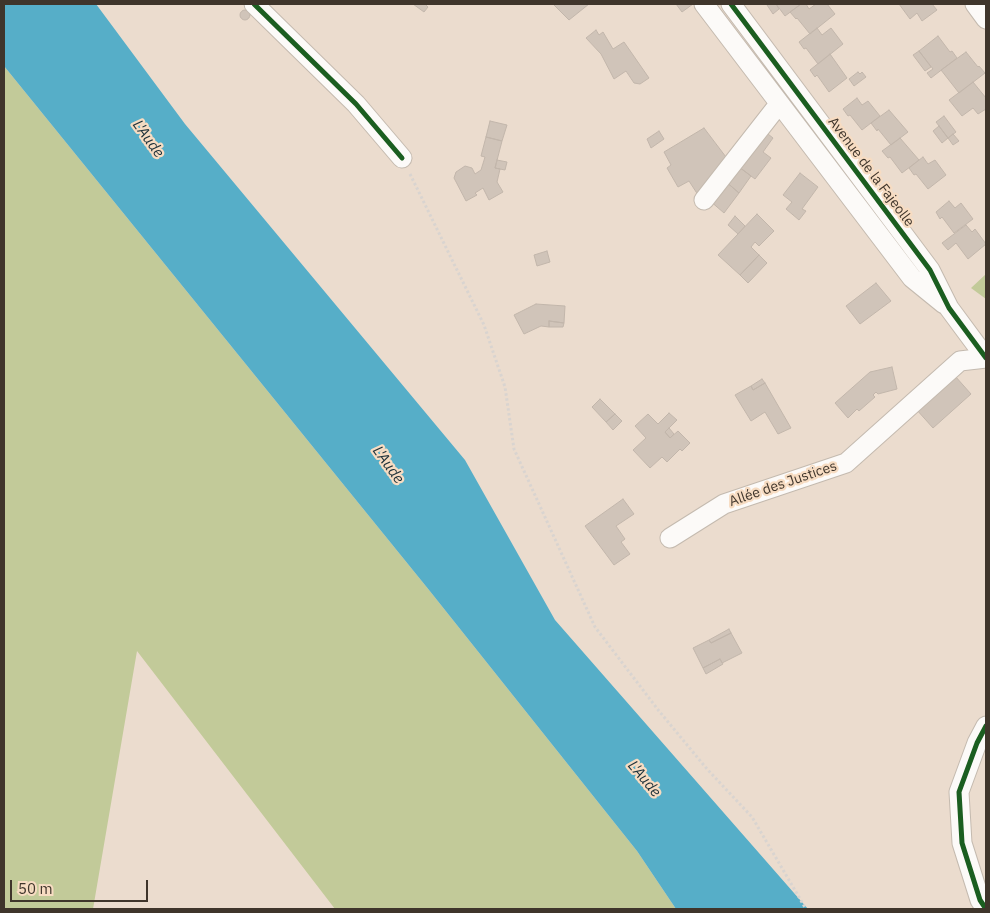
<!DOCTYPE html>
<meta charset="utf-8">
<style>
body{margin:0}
#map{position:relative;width:990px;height:913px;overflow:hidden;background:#ebdcce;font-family:"IBM Plex Sans",sans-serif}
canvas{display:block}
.frame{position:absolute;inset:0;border:5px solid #3f352b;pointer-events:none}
.scale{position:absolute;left:10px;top:880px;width:138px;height:22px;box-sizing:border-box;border:2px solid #3f352b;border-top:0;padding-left:6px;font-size:15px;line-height:18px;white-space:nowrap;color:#3f352b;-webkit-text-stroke:4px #f7dcc2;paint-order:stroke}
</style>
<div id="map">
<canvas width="990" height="913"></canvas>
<div class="frame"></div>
<div class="scale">50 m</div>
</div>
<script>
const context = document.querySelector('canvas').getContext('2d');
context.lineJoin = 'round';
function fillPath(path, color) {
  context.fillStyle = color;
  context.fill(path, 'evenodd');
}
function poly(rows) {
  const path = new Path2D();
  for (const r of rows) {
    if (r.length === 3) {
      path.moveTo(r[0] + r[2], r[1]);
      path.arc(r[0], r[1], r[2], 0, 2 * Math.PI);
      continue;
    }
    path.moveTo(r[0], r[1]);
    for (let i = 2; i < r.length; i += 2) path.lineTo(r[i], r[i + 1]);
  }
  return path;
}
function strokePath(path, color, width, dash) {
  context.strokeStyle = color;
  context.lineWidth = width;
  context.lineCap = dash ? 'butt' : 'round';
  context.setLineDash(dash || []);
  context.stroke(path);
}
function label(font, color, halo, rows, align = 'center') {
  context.font = font + ' "IBM Plex Sans",sans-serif';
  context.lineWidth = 4.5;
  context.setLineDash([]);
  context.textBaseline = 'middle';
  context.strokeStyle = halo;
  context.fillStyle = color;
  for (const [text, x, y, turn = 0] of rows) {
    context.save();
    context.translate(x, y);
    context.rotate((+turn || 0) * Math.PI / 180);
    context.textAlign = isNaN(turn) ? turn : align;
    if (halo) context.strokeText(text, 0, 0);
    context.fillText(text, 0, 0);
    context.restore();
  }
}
const green = poly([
 [4,66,429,590,637,851,676,909,335,909,137,651,93,909,4,909],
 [986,274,986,299,971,288]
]);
const water = poly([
 [4,4,96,4,185,124,465,460,555,620,808,909,676,909,637,851,429,590,4,66]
]);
const building = poly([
 [413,4,425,4,428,7,424,12,413,4],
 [553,4,589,4,569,20,553,4],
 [676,4,693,4,682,12,676,4],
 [768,4,776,4,779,9,773,14,767,5,768,4],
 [776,4,801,4,785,16,776,4],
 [801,4,806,4,809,9,816,4,827,4,835,14,810,34,797,18,796,19,790,12,801,4],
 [899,4,932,4,937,10,922,21,917,13,910,19,899,4],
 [245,15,5],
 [817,28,822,35,831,28,843,44,818,64,806,48,804,49,799,42,817,28],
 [596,30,599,35,603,32,613,49,624,42,649,78,640,84,634,83,626,71,614,79,601,54,586,38,596,30],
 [938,36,950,52,952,51,957,58,931,78,927,73,933,69,919,51,938,36],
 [919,51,931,67,925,71,913,55,919,51],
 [966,52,978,67,979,66,985,73,959,93,941,70,966,52],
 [830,54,847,78,829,92,817,75,815,77,810,70,830,54],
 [858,72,860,74,862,72,866,77,854,86,849,79,858,72],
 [973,82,986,98,986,109,978,114,973,108,962,116,949,100,973,82],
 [857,98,862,105,868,101,880,116,862,130,850,115,848,116,843,109,857,98],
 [889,110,908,132,891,145,878,129,877,131,871,123,889,110],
 [944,116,956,132,948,138,936,122,944,116],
 [490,121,507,125,502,141,486,137,490,121],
 [939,126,948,138,942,143,933,131,939,126],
 [704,128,729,161,700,198,689,181,678,187,667,168,671,165,664,152,704,128],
 [763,130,773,138,763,152,771,158,755,179,735,164,763,130],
 [659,131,664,139,651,148,647,139,659,131],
 [953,134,959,141,953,145,948,138,953,134],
 [486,137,502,141,495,168,500,169,497,182,503,192,489,200,483,188,475,193,477,195,466,201,454,178,456,172,465,166,472,168,475,174,481,170,485,157,481,156,486,137],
 [900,138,919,160,902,173,890,157,888,158,882,151,900,138],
 [923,157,928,164,935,160,946,175,928,189,916,174,914,175,909,168,923,157],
 [497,160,507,162,505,170,495,168,497,160],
 [735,164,751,176,739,193,724,180,735,164],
 [800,173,818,187,802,209,806,211,799,220,786,209,792,202,783,195,800,173],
 [724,180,739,193,724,213,709,200,724,180],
 [949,201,955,208,961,203,973,219,954,233,942,217,940,219,936,212,949,201],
 [757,214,774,231,759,246,755,242,751,247,759,255,740,275,718,255,757,214],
 [735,216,745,226,738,234,728,225,735,216],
 [966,225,972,232,975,229,986,244,968,259,956,243,948,250,942,243,966,225],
 [547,251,550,262,537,266,534,255,547,251],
 [759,255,767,263,748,283,740,275,759,255],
 [876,283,891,301,860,324,846,306,876,283],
 [536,304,565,306,564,323,549,321,549,327,541,326,524,334,514,315,536,304],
 [549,321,564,323,563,327,549,327,549,321],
 [892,367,897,389,878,394,876,392,873,395,875,397,859,411,857,409,848,418,835,403,870,372,892,367],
 [955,376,971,394,933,428,916,409,955,376],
 [762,379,765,383,753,390,751,386,762,379],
 [765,383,791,428,778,434,765,412,751,421,735,395,751,386,753,390,765,383],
 [600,399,615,414,606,422,592,407,600,399],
 [669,413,677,420,665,432,670,438,678,431,690,443,682,451,680,449,667,462,662,457,650,468,633,450,646,438,635,426,648,414,658,424,669,413],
 [615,414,622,421,613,430,606,422,615,414],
 [669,428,674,434,670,438,665,432,669,428],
 [623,499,634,514,616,526,625,539,621,542,630,554,614,565,585,526,623,499],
 [729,629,731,633,711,643,709,640,729,629],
 [731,633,742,653,722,663,720,659,703,668,693,648,709,640,711,643,731,633],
 [720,659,723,664,706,674,703,668,720,659]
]);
const path = poly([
 [410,174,484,325,505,387,514,449,595,627,659,711,707,769,752,817,806,909]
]);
const minor = poly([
 [254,4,356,104,402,158],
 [704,4,912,278,944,304],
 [731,4,930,270,949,308,986,358],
 [975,4,986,19],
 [704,200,779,104],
 [670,538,724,504,846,463,960,361,986,358],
 [986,909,980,900,962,843,959,792,977,743,986,726]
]);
const cycleway = poly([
 [254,4,356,104,402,158],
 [731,4,930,270,949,308,986,358],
 [986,909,980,900,962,843,959,792,977,743,986,726]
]);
const streetNames = [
 ["Avenue de la Fajeolle",871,172,53],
 ["Allée des Justices",783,484,-19]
];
const waterNames = [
 ["L'Aude",148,139,54],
 ["L'Aude",388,465,54],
 ["L'Aude",644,779,50]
];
fillPath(green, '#c2ca99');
fillPath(water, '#56aec8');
fillPath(building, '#d0c4b9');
strokePath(building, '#c2b6ab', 1);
strokePath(minor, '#c4baaf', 21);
strokePath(path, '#d9d4d0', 3, [2.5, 2.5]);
strokePath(minor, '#fcfaf8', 19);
strokePath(cycleway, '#1b5e20', 5);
label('14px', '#3f352b', '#f7dcc2', streetNames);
label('italic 15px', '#1c3039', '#f7dcc2', waterNames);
</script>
